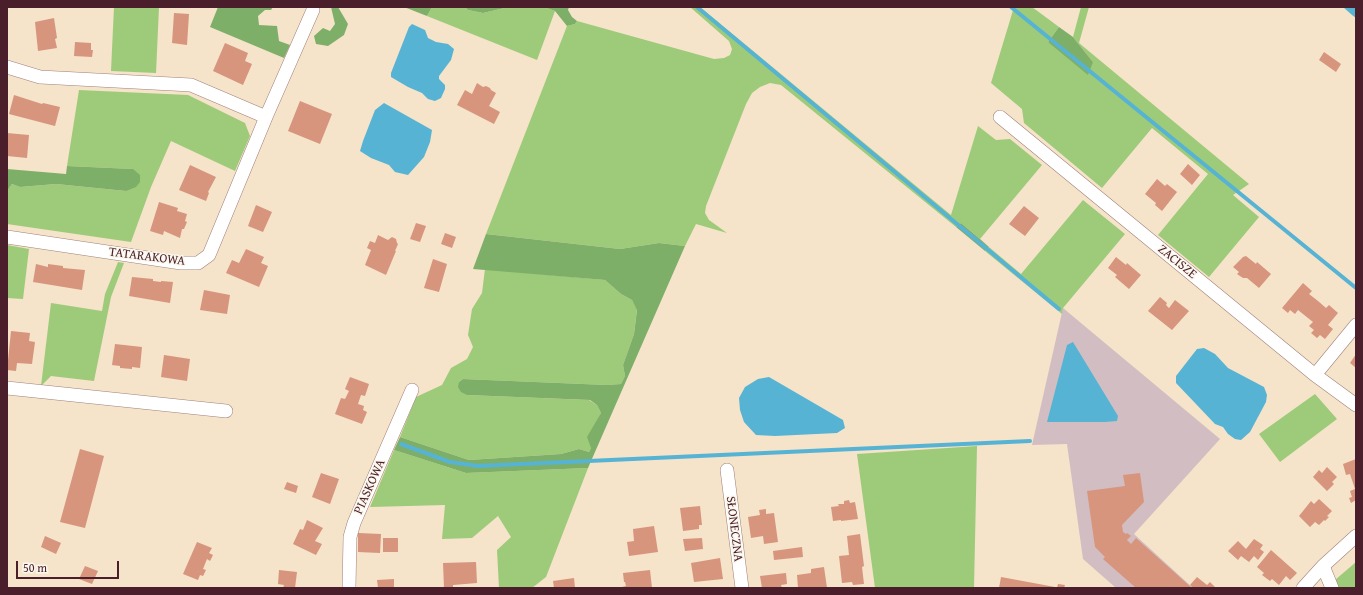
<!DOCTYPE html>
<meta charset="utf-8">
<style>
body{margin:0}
#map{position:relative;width:1363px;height:595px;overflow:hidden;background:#f5e3ca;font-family:"Gentium Book Plus",serif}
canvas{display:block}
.frame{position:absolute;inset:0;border:8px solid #4a1f2b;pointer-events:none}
.scale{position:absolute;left:16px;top:561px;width:103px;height:18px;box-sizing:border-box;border:2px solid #4a1f2b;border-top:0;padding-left:5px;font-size:12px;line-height:14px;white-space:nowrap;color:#4a1f2b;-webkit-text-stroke:3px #fbf7ec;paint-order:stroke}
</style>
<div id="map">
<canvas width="1363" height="595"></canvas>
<div class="frame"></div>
<div class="scale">50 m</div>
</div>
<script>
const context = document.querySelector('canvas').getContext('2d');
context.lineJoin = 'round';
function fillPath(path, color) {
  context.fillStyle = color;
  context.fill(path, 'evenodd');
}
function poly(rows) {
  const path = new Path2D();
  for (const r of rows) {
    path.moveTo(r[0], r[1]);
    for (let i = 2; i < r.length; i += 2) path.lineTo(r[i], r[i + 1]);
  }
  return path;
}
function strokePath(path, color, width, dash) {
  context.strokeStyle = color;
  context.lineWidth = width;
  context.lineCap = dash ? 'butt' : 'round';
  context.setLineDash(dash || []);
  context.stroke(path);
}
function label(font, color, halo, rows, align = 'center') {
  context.font = font + ' "Gentium Book Plus",serif';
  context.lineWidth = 3;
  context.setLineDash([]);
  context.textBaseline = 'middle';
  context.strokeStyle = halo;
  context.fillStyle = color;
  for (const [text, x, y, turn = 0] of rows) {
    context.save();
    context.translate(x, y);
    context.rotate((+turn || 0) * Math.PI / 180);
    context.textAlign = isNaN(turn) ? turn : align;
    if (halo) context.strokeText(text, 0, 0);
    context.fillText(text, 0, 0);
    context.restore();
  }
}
const industrial = poly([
 [1063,308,1220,439,1134,534,1193,588,1116,588,1083,559,1067,444,1032,445]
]);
const green = poly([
 [114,7,159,7,156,73,111,71],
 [432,7,465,7,468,10,483,13,509,7,544,7,555,11,537,60,427,16],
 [690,7,700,7,951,215,978,126,996,140,1010,139,1042,165,980,239,961,223,956,227,781,85,770,83,760,87,752,93,746,104,706,206,705,213,709,220,727,233,696,224,685,246,659,243,620,249,486,234,567,26,575,24,577,21,714,59,724,58,730,55,732,49,729,41],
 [1014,7,1032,7,1059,27,1048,42,1093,62,1073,37,1081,7,1089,7,1079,43,1249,184,1233,195,1259,217,1209,277,1158,235,1208,174,1152,128,1102,188,1024,123,1022,109,991,83],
 [79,90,188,95,245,123,250,136,235,171,171,141,151,187,131,242,7,224,7,191,12,184,20,187,56,184,126,191,133,169,67,166],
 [1083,200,1125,234,1063,308,1062,314,985,251,989,247,1021,274],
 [7,245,29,249,23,299,7,298],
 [118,262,124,263,111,297,94,381,51,376,41,386,51,303,102,311,105,294],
 [485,269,605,280,621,294,632,300,637,309,634,334,623,365,625,376,621,384,607,385,463,379,459,382,467,395,589,400,597,405,601,413,596,424,591,448,589,452,579,449,561,454,469,460,400,437,416,397,442,385,451,368,467,359,473,347,468,335,472,309,482,293],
 [1315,394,1337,419,1280,462,1259,434],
 [977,446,974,588,875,588,857,454],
 [394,450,466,473,588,468,546,577,532,588,499,588,497,550,511,537,498,516,472,538,442,539,445,505,370,507],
 [1356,562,1356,588,1339,588,1335,580]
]);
const forest = poly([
 [218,7,273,7,271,10,265,10,258,16,259,25,277,26,279,41,290,45,284,58,210,27],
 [331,7,338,7,348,24,344,35,328,46,316,44,314,36,323,28,330,31,335,24],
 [404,7,432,7,427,16],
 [465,7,509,7,483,13,468,10],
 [544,7,569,7,568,10,572,17,577,21,575,24,567,26,555,11],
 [1059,27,1073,37,1093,62,1088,75,1048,42],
 [67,166,133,169,140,175,140,182,136,187,126,191,56,184,20,187,12,184,7,191,7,169,66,174],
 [961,223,980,239,989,247,985,251,956,227],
 [486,234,620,249,659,243,685,246,588,468,466,473,394,450,400,437,469,460,561,454,579,449,589,452,591,448,587,437,601,413,597,405,590,400,467,395,461,392,458,387,459,382,463,379,607,385,621,384,625,376,623,365,634,334,637,310,632,300,621,294,605,280,473,269]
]);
const water = poly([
 [1343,7,1356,7,1356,18,1352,15],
 [412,24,425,30,428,38,436,42,448,44,454,49,451,60,439,76,439,79,445,85,445,89,441,98,435,101,428,99,422,93,408,87,391,77,391,73,409,27],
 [384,103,432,130,430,142,424,157,408,175,395,172,389,165,371,158,360,151,363,141,375,110],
 [1073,342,1118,416,1117,421,1105,422,1047,422,1067,345],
 [1204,348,1215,354,1228,368,1264,387,1267,395,1266,402,1250,432,1241,440,1235,439,1228,434,1223,427,1215,424,1176,383,1176,376,1197,349],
 [769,377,843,420,845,428,837,433,775,436,756,435,744,422,740,410,739,398,745,387,758,379]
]);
const stream = poly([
 [697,7,1059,309],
 [1011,7,1356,288],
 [401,444,450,462,478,466,1030,441]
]);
const building = poly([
 [174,13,189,14,187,45,172,43],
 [54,18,57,38,55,39,57,48,38,51,35,22],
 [75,42,91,43,91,50,93,50,92,57,74,56],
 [225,43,248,53,245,61,252,64,243,85,213,71],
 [1324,52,1341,64,1336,72,1319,60],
 [477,83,483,87,486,86,490,88,491,90,496,93,489,106,500,112,494,124,457,105,465,90,472,94],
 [14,95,42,104,43,103,60,107,55,126,9,114],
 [300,101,332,114,320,144,288,131],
 [7,133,29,135,27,158,7,156],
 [1188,164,1200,175,1192,185,1180,174],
 [190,165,216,177,208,192,209,193,206,201,179,190],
 [1157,179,1165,186,1167,184,1177,192,1162,211,1155,205,1156,203,1145,194],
 [159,202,178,208,177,211,187,214,185,221,187,222,184,229,182,229,180,238,164,231,163,235,150,231],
 [256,205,272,212,263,232,248,226],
 [1024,206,1039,218,1025,236,1009,224],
 [416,223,426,226,420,242,410,239],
 [445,233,456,237,452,248,441,244],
 [378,235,388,240,392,237,396,239,397,243,398,244,395,251,396,251,386,275,365,265,371,250,367,248,370,241,375,243],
 [246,249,264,257,261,263,268,266,259,287,226,273,232,260,239,263],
 [1246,256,1256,264,1257,262,1271,274,1259,288,1247,278,1243,278,1237,274,1239,272,1233,267,1243,257],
 [1116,257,1126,265,1127,263,1141,275,1129,289,1115,277,1117,275,1108,268],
 [433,259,447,264,439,292,424,288],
 [36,264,48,267,48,264,63,266,63,268,85,270,82,290,33,282],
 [132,277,153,279,153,281,161,282,161,281,173,282,170,303,129,296],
 [1303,283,1312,291,1309,294,1318,301,1326,308,1329,305,1338,313,1328,325,1333,329,1325,339,1320,335,1317,338,1311,333,1314,330,1309,326,1313,322,1298,310,1295,314,1290,310,1288,313,1282,308],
 [204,290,230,295,227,314,200,310],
 [1160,297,1167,303,1166,305,1169,308,1175,300,1189,311,1172,330,1148,311],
 [11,331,30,333,29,341,35,342,32,364,17,363,16,371,7,370],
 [115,344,142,347,140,368,132,367,132,369,120,368,120,366,112,365],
 [1356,354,1356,368,1350,363],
 [164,355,190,359,187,381,161,377],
 [350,377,369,384,365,396,361,395,358,404,364,406,363,410,367,412,362,424,335,414,341,398,345,399,349,391,345,389],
 [80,449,104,456,85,528,60,522],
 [1356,459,1356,500,1351,503,1349,498,1352,497,1350,491,1355,489,1350,474,1346,475,1343,464],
 [1327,467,1337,477,1332,482,1334,484,1327,491,1313,477,1319,470,1322,473],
 [321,473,339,479,330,504,312,497],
 [1140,473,1144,502,1122,525,1123,532,1126,534,1127,533,1131,536,1127,540,1131,544,1136,538,1192,588,1136,588,1103,559,1105,557,1095,547,1087,491,1125,486,1123,475],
 [287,482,298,486,296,493,284,489],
 [1319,499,1332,511,1327,516,1329,517,1325,521,1324,520,1319,525,1315,522,1310,527,1299,516,1311,501,1314,504],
 [849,500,850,503,855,502,858,519,841,521,841,520,833,521,831,507,839,506,838,504,844,504,844,501],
 [700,506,702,525,699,525,699,529,683,531,680,508],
 [766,509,766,514,774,513,778,542,764,544,763,536,751,538,748,517,760,515,759,510],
 [307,520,323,528,315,541,322,544,316,555,293,544,300,529,303,530],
 [654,526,658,552,629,556,627,542,634,541,633,529],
 [358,533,381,534,380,553,358,552],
 [860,534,864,566,862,567,864,584,853,585,852,582,842,583,839,556,849,555,847,536],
 [45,536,61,543,56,554,41,547],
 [383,538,398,538,398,552,383,552],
 [702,538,703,549,685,551,683,539],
 [1254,539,1263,545,1260,549,1264,552,1258,560,1254,556,1249,562,1241,556,1238,560,1228,551,1238,541,1246,549],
 [197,542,212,548,209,553,213,555,210,561,207,559,203,569,206,570,203,576,200,575,198,580,183,574],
 [802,547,803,557,774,560,773,551],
 [1271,550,1297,573,1290,580,1286,576,1279,585,1272,579,1270,581,1262,575,1264,573,1257,567],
 [720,558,723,579,694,582,691,563],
 [476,562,477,583,453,585,453,587,444,588,443,563],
 [85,566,98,571,92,584,79,579],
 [824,567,827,588,798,588,797,575,811,573,811,569],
 [279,570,297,572,295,588,283,588,284,585,278,584],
 [650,570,652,588,618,588,626,586,625,582,624,582,623,573],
 [786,573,787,584,781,585,782,588,762,588,760,576],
 [1001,577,1055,587,1055,588,999,588],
 [1197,577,1207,585,1210,582,1216,588,1193,588,1190,585],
 [574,578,575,588,554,588,553,581],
 [394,579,394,588,378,588,377,580],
 [1058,584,1065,585,1064,588,1057,588]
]);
const minor = poly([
 [7,67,40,77,191,85,266,117],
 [1000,117,1315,375,1356,405],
 [7,237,181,263,198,263,209,255,266,117,313,10],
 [1315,375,1356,325],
 [7,388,226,411],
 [727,470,742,588],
 [1323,566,1332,588],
 [349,588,350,537,354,523,412,390],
 [1303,588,1323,566,1356,536]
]);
const streetNames = [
 ["TATARAKOWA",147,257,7],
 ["ZACISZE",1177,262,39],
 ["PIASKOWA",370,487,-66],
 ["SŁONECZNA",734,529,83]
];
fillPath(industrial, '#d2bec2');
fillPath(green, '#9dcb79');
fillPath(forest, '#7eaf69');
fillPath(water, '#56b3d4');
strokePath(stream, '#56b3d4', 4);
fillPath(building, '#d7957d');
strokePath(minor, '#a0817a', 14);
strokePath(minor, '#fff', 13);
label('13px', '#4a1f2b', '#fbf7ec', streetNames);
</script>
